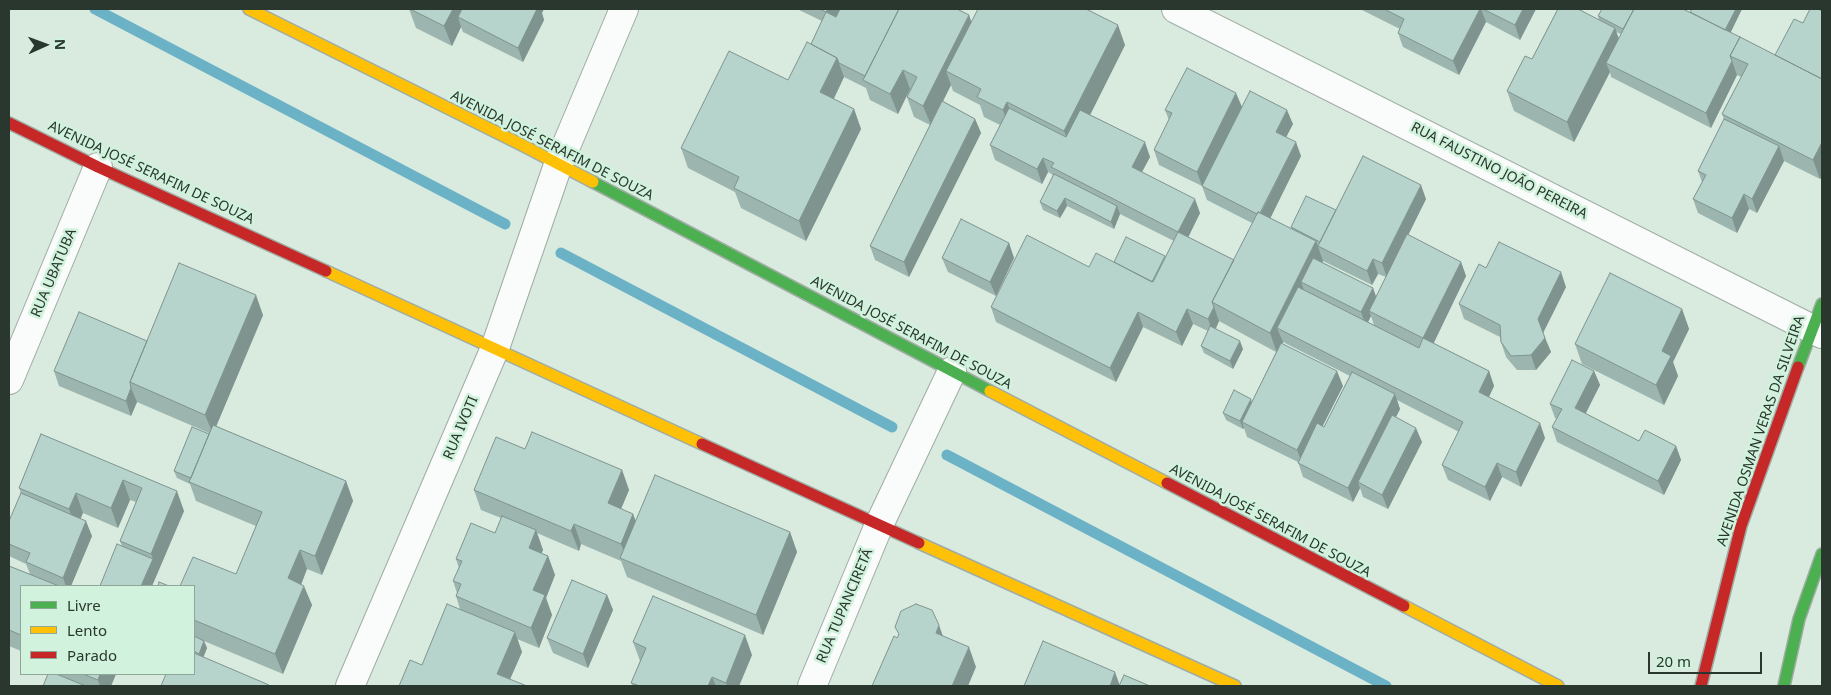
<!DOCTYPE html>
<meta charset="utf-8">
<style>
body{margin:0}
#map{position:relative;width:1831px;height:695px;overflow:hidden;background:#d9eadf;font-family:"Noto Sans",sans-serif}
canvas{display:block}
.frame{position:absolute;inset:0;border:10px solid #2a372e;pointer-events:none}
.legend{position:absolute;left:20px;top:585px;width:175px;height:90px;box-sizing:border-box;background:#d1f2dc;border:1px solid #8ea796;margin:0;padding:6px 9px;list-style:none;font-size:15px;color:#2a372e}
.legend li{display:flex;align-items:center;gap:10px;height:25px}
.legend b{width:25px;border:1px solid #8ea796}
.north{position:absolute;left:20px;top:20px;width:50px;height:50px;-webkit-text-stroke:4px #d1f2dc;paint-order:stroke;rotate:88deg;font-size:14px;font-weight:700;line-height:20px;text-align:center;color:#2a372e}
.north::after{content:'';display:block;margin:auto;width:18px;height:22px;background:#2a372e;clip-path:polygon(50% 0,100% 100%,50% 72%,0 100%)}
.scale{position:absolute;left:1648px;top:652px;width:114px;height:22px;box-sizing:border-box;border:2px solid #2a372e;border-top:0;padding-left:6px;font-size:15px;line-height:18px;white-space:nowrap;color:#2a372e;-webkit-text-stroke:4px #d1f2dc;paint-order:stroke}
</style>
<div id="map">
<canvas width="1831" height="695"></canvas>
<div class="frame"></div>
<ul class="legend">
<li><b style="height:6px;background:#4caf50"></b>Livre</li>
<li><b style="height:6px;background:#ffc107"></b>Lento</li>
<li><b style="height:6px;background:#c62828"></b>Parado</li>
</ul>
<div class="north">N</div>
<div class="scale">20 m</div>
</div>
<script>
const context = document.querySelector('canvas').getContext('2d');
context.lineJoin = 'round';
function poly(rows) {
  const path = new Path2D();
  for (const r of rows) {
    path.moveTo(r[0], r[1]);
    for (let i = 2; i < r.length; i += 2) path.lineTo(r[i], r[i + 1]);
  }
  return path;
}
function strokePath(path, color, width, dash) {
  context.strokeStyle = color;
  context.lineWidth = width;
  context.lineCap = dash ? 'butt' : 'round';
  context.setLineDash(dash || []);
  context.stroke(path);
}
function fillPath(path, color) {
  context.fillStyle = color;
  context.fill(path, 'evenodd');
}
function label(font, color, halo, rows, align = 'center') {
  context.font = font + ' "Noto Sans",sans-serif';
  context.lineWidth = 5;
  context.setLineDash([]);
  context.textBaseline = 'middle';
  context.strokeStyle = halo;
  context.fillStyle = color;
  for (const [text, x, y, turn = 0] of rows) {
    context.save();
    context.translate(x, y);
    context.rotate((+turn || 0) * Math.PI / 180);
    context.textAlign = isNaN(turn) ? turn : align;
    if (halo) context.strokeText(text, 0, 0);
    context.fillText(text, 0, 0);
    context.restore();
  }
}
const stream = poly([
 [95,9,505,224],
 [561,253,892,427],
 [947,455,1386,686]
]);
const street = poly([
 [1176,9,1822,334],
 [9,380,98,167],
 [350,686,495,348,558,165,624,9],
 [812,686,879,525,952,371]
]);
const fast = poly([
 [593,182,990,391],
 [1798,367,1822,304],
 [1784,686,1799,619,1822,554]
]);
const slow = poly([
 [249,9,522,145,593,182],
 [326,271,702,444],
 [990,391,1167,483],
 [919,543,1235,686],
 [1404,606,1558,686]
]);
const jam = poly([
 [9,123,98,167,326,271],
 [702,444,919,543],
 [1167,483,1404,606],
 [1701,686,1741,526,1798,367]
]);
const wall = poly([
 [409,9,542,13,544,20,523,62,463,32,461,27,452,46,416,28],
 [797,9,957,9,969,15,971,22,1125,45,1090,115,1150,157,1142,172,1200,213,1188,237,1234,260,1252,223,1207,200,1202,186,1159,165,1154,150,1169,120,1165,110,1242,107,1293,124,1286,137,1301,156,1270,218,1292,229,1291,227,1336,210,1426,199,1408,235,1461,262,1466,276,1433,343,1489,371,1494,386,1489,397,1545,438,1521,487,1502,477,1490,501,1448,480,1442,465,1459,432,1397,400,1400,409,1396,417,1422,442,1388,509,1363,497,1360,488,1353,502,1303,477,1298,462,1247,437,1244,428,1243,429,1226,420,1223,413,1252,402,1276,352,1219,321,1216,329,1243,349,1233,369,1204,353,1201,346,1208,331,1193,324,1182,346,1143,327,1116,382,996,322,991,307,1089,267,1114,262,1166,257,1174,241,1120,214,1114,229,1067,206,1060,218,1043,210,1040,202,1053,175,1048,172,1042,184,995,160,990,145,1000,125,984,117,980,105,953,91,951,85,943,101,975,119,981,133,909,277,875,260,870,246,930,125,914,117,907,97,910,89,898,114,870,100,866,88,844,77,834,99,854,109,861,129,806,241,741,208,735,192,688,168,681,148,788,80,811,44,822,21],
 [1323,261,1372,285,1378,274,1386,277,1376,297,1373,288,1322,262],
 [1371,316,1374,325,1368,322],
 [1283,342,1350,376,1324,427,1322,426,1343,386,1282,344],
 [1360,9,1536,9,1520,40,1486,22,1459,75,1403,47,1398,33,1400,29],
 [1554,9,1578,9,1599,20,1598,16,1690,12,1692,9,1742,9,1730,33,1775,55,1803,23,1822,11,1822,176,1820,179,1784,161,1757,213,1749,209,1737,233,1698,213,1693,199,1702,182,1698,171,1724,119,1722,114,1741,77,1737,75,1711,128,1611,77,1610,72,1574,142,1514,111,1507,91,1532,59,1557,10],
 [1616,32,1621,34,1619,38],
 [1009,243,1014,258,996,296,948,272,942,258],
 [1486,268,1566,287,1543,333,1551,352,1536,370,1517,370,1506,357,1501,342,1500,337,1464,319,1459,304],
 [1682,309,1689,329,1673,362,1678,376,1664,405,1582,364,1575,344],
 [263,315,216,426,346,481,353,501,322,575,307,569,301,584,312,605,283,674,204,641,207,648,203,657,194,674,194,586,236,574,256,526,196,501,190,484,177,478,174,471,209,433,137,402,131,416,59,386,54,371,147,341],
 [1594,371,1600,385,1585,413,1639,441,1676,446,1681,460,1664,495,1557,442,1552,427,1557,419,1555,418,1550,404],
 [41,434,184,511,152,586,122,546,120,541,136,502,130,500,118,528,83,513,80,519,92,536,71,586,21,586,21,651,9,646,9,566,30,574,26,564,9,556,9,521,21,493,19,488],
 [525,449,622,470,629,490,621,509,633,514,636,521,790,532,797,552,763,635,627,577,621,561,581,544,579,551,537,533,543,550,541,553,548,556,555,575,546,598,552,615,539,648,517,639,522,652,510,679,422,665,460,609,456,596,457,593,453,581,459,568,456,559,495,533,501,518,481,510,474,490],
 [607,595,613,610,588,668,553,653,547,638],
 [633,642,752,655,739,686,633,686,631,683,640,661],
 [48,674,116,674,111,686,43,686]
]);
const shadedWall = poly([
 [453,9,470,9,458,17,461,27,452,46,444,26],
 [536,9,544,9,542,13,544,20,523,62,518,48],
 [828,9,841,9,832,26,826,12],
 [1480,9,1481,9,1486,22,1459,75,1453,61],
 [1523,9,1536,9,1520,40,1515,25],
 [1736,9,1742,9,1726,42,1723,35],
 [969,15,976,35,946,71,951,85,931,125,923,106],
 [1118,25,1125,45,1072,151,1064,131],
 [1615,28,1622,48,1606,63,1610,72,1574,142,1567,122],
 [837,58,844,77,827,112,820,92],
 [1732,61,1737,75,1711,128,1706,113],
 [903,70,910,89,898,114,890,94],
 [1236,93,1242,107,1202,186,1197,172],
 [1007,102,1014,122,1010,130,1003,110],
 [854,109,861,129,806,241,799,221],
 [1287,110,1293,124,1281,147,1276,132],
 [975,119,981,133,909,277,904,262],
 [1145,142,1150,157,1137,181,1132,167],
 [1296,142,1301,156,1265,229,1260,215],
 [1822,142,1822,176,1820,179,1813,160],
 [1779,146,1784,161,1757,213,1752,199],
 [1043,158,1048,172,1042,184,1037,169],
 [1421,185,1426,199,1387,278,1382,263],
 [1744,194,1749,209,1737,233,1732,218],
 [1065,198,1067,206,1060,218,1057,211],
 [1195,199,1200,213,1184,246,1178,232],
 [1117,206,1120,214,1114,229,1111,222],
 [1316,241,1323,261,1310,286,1301,282,1306,295,1277,328,1283,342,1277,353,1270,333],
 [1009,243,1014,258,996,296,990,282],
 [1373,259,1378,274,1372,285,1367,271],
 [1461,262,1466,276,1429,353,1423,338],
 [1561,272,1566,287,1543,333,1538,319],
 [1373,288,1378,302,1369,311,1371,316,1366,326,1361,312],
 [256,295,263,315,213,434,205,415],
 [1214,307,1219,321,1213,334,1208,319],
 [1187,309,1193,324,1182,346,1176,332],
 [1682,309,1689,329,1673,362,1678,376,1664,405,1656,385,1662,351],
 [1138,312,1143,327,1116,382,1110,368],
 [1545,338,1551,352,1536,370,1531,355],
 [1240,341,1243,349,1233,369,1230,361],
 [1337,371,1343,386,1303,465,1297,450],
 [1489,371,1494,386,1484,407,1479,392],
 [1594,371,1600,385,1581,423,1575,408],
 [131,388,137,402,131,416,126,401],
 [1395,394,1400,409,1362,484,1358,482,1360,488,1353,502,1348,488],
 [1251,399,1253,407,1242,422,1244,428,1243,429,1240,421],
 [1540,423,1545,438,1521,487,1516,472],
 [1416,428,1422,442,1388,509,1382,495],
 [1676,446,1681,460,1664,495,1658,481],
 [1497,463,1502,477,1490,501,1485,487],
 [622,470,629,490,615,523,608,503],
 [123,480,130,500,118,528,111,508],
 [346,481,353,501,322,575,315,556],
 [177,491,184,511,152,586,141,586,153,559,151,554],
 [76,493,83,513,76,529,69,509],
 [633,514,640,534,627,560,621,544],
 [86,521,92,536,71,586,66,586,63,578],
 [574,524,581,544,579,551,571,531],
 [536,530,543,550,536,567,529,548],
 [790,532,797,552,763,635,756,615],
 [300,550,307,569,296,598,288,578],
 [548,556,555,575,546,598,552,615,539,648,531,628,533,590],
 [304,586,312,605,283,674,275,654],
 [607,595,613,610,588,668,583,654],
 [939,625,946,645,936,633],
 [515,632,522,652,507,686,497,674],
 [745,635,752,655,739,686,727,686,726,683],
 [204,641,207,648,202,661,199,654],
 [969,647,976,667,968,686,952,686],
 [1115,672,1120,686,1110,686],
 [100,674,116,674,111,686,100,686,98,680],
 [712,677,716,686,708,686]
]);
const building = poly([
 [410,9,453,9,444,26,410,9],
 [462,9,537,9,518,48,458,17,462,9],
 [820,9,828,9,826,12,820,9],
 [840,9,899,9,865,76,839,63,837,58,811,44,826,12,836,17,840,9],
 [899,9,957,9,969,15,923,106,907,97,917,77,903,70,890,94,863,80,899,9],
 [978,9,1086,9,1118,25,1064,131,1007,102,1003,110,977,97,981,89,946,71,978,9],
 [1384,9,1480,9,1453,61,1398,33,1404,19,1384,9],
 [1483,9,1523,9,1515,25,1483,9],
 [1558,9,1578,9,1615,28,1567,122,1507,91,1525,56,1532,59,1558,9],
 [1602,9,1634,9,1623,29,1598,16,1602,9],
 [1634,9,1683,9,1740,37,1730,56,1732,61,1706,113,1606,63,1634,9],
 [1692,9,1736,9,1725,30,1690,12,1692,9],
 [1810,9,1818,9,1822,11,1822,79,1775,55,1794,19,1803,23,1810,9],
 [1740,37,1822,79,1822,142,1813,160,1722,114,1748,64,1730,56,1740,37],
 [807,42,837,58,820,92,854,109,799,221,734,188,739,177,681,148,729,51,788,80,807,42],
 [1187,68,1236,93,1197,172,1154,150,1172,113,1165,110,1187,68],
 [1250,91,1287,110,1276,132,1296,142,1260,213,1258,212,1257,214,1202,186,1250,91],
 [942,101,975,119,904,262,870,246,942,101],
 [1009,108,1066,137,1080,110,1145,142,1132,167,1195,199,1178,232,1234,260,1212,302,1214,307,1208,319,1187,309,1176,332,1138,312,1110,368,991,307,1027,235,1089,267,1096,253,1153,282,1178,232,1051,167,1054,163,1043,158,1037,169,990,145,1009,108],
 [1724,119,1779,146,1752,199,1744,194,1732,218,1693,199,1706,175,1698,171,1724,119],
 [1363,156,1421,185,1382,263,1373,259,1367,271,1318,246,1363,156],
 [1054,174,1117,206,1111,222,1065,198,1057,211,1040,202,1054,174],
 [1306,196,1336,210,1320,242,1291,227,1306,196],
 [1258,212,1316,241,1270,333,1212,302,1258,212],
 [961,219,1009,243,990,282,942,258,961,219],
 [1407,234,1461,262,1423,338,1369,311,1407,234],
 [1126,237,1165,256,1152,282,1114,262,1126,237],
 [1499,242,1561,272,1538,319,1545,338,1531,355,1511,356,1501,342,1500,325,1459,304,1479,264,1486,268,1499,242],
 [1313,258,1373,288,1361,312,1301,282,1313,258],
 [179,263,256,295,205,415,130,382,179,263],
 [1610,273,1682,309,1662,351,1671,356,1656,385,1575,344,1610,273],
 [1298,287,1419,348,1423,338,1489,371,1479,392,1540,423,1516,472,1497,463,1485,487,1442,465,1463,422,1277,328,1298,287],
 [79,312,147,341,130,382,131,388,126,401,54,371,79,312],
 [1210,326,1240,341,1230,361,1201,346,1210,326],
 [1281,343,1337,371,1297,450,1242,422,1281,343],
 [1572,360,1594,371,1575,408,1639,441,1645,430,1676,446,1658,481,1552,427,1562,409,1550,404,1572,360],
 [1352,372,1395,394,1348,488,1298,463,1317,423,1324,427,1352,372],
 [1234,390,1251,399,1240,421,1223,413,1234,390],
 [1392,415,1416,428,1382,495,1358,482,1392,415],
 [213,425,346,481,315,556,300,550,288,578,304,586,275,654,194,620,194,586,180,586,193,557,236,574,262,512,189,482,213,425],
 [192,427,209,434,191,478,174,471,192,427],
 [532,432,622,470,608,503,633,514,621,544,574,524,571,531,474,490,496,437,525,449,532,432],
 [41,434,177,491,151,554,120,541,142,488,123,480,111,508,76,493,69,509,19,488,41,434],
 [655,475,790,532,756,615,620,558,655,475],
 [21,493,86,521,63,578,26,562,30,553,9,544,9,521,21,493],
 [502,516,536,530,529,548,548,556,533,590,545,595,531,628,456,596,461,584,453,581,462,561,456,559,471,523,495,533,502,516],
 [117,544,153,559,141,586,100,586,117,544],
 [9,566,59,586,21,586,21,635,9,630,9,566],
 [572,580,607,595,583,654,547,638,572,580],
 [159,582,169,586,158,586,159,582],
 [653,596,745,635,726,683,712,677,708,686,640,686,631,683,646,648,633,642,653,596],
 [447,604,515,632,497,674,527,686,399,686,410,660,422,665,447,604],
 [916,604,932,610,939,625,936,633,969,647,952,686,872,686,894,636,897,638,899,634,895,627,901,611,916,604],
 [194,636,204,641,199,654,194,651,194,636],
 [1043,641,1115,672,1110,686,1024,686,1043,641],
 [194,653,269,685,269,686,161,686,166,674,194,674,194,653],
 [48,674,56,674,86,686,43,686,48,674],
 [83,674,100,674,98,680,83,674],
 [1124,675,1150,686,1119,686,1124,675]
]);
const streetNames = [
 ["AVENIDA JOSÉ SERAFIM DE SOUZA",552,146,27],
 ["RUA FAUSTINO JOÃO PEREIRA",1499,171,27],
 ["AVENIDA JOSÉ SERAFIM DE SOUZA",151,173,25],
 ["RUA UBATUBA",54,273,-67],
 ["AVENIDA JOSÉ SERAFIM DE SOUZA",911,333,28],
 ["RUA IVOTI",461,428,-67],
 ["AVENIDA OSMAN VERAS DA SILVEIRA",1761,431,-71],
 ["AVENIDA JOSÉ SERAFIM DE SOUZA",1270,521,28],
 ["RUA TUPANCIRETÃ",845,606,-67]
];
strokePath(stream, '#6bb2c6', 11);
strokePath(street, '#9faca4', 30);
strokePath(fast, '#9faca4', 14);
strokePath(slow, '#9faca4', 14);
strokePath(jam, '#9faca4', 14);
strokePath(street, '#f9fcfa', 28);
strokePath(fast, '#4caf50', 11);
strokePath(slow, '#ffc107', 11);
strokePath(jam, '#c62828', 11);
fillPath(wall, '#9db5af');
fillPath(shadedWall, '#7f948f');
fillPath(building, '#b6d3cc');
strokePath(building, '#7f948f', 1);
label('14px', '#2a372e', '#d1f2dc', streetNames);
</script>
